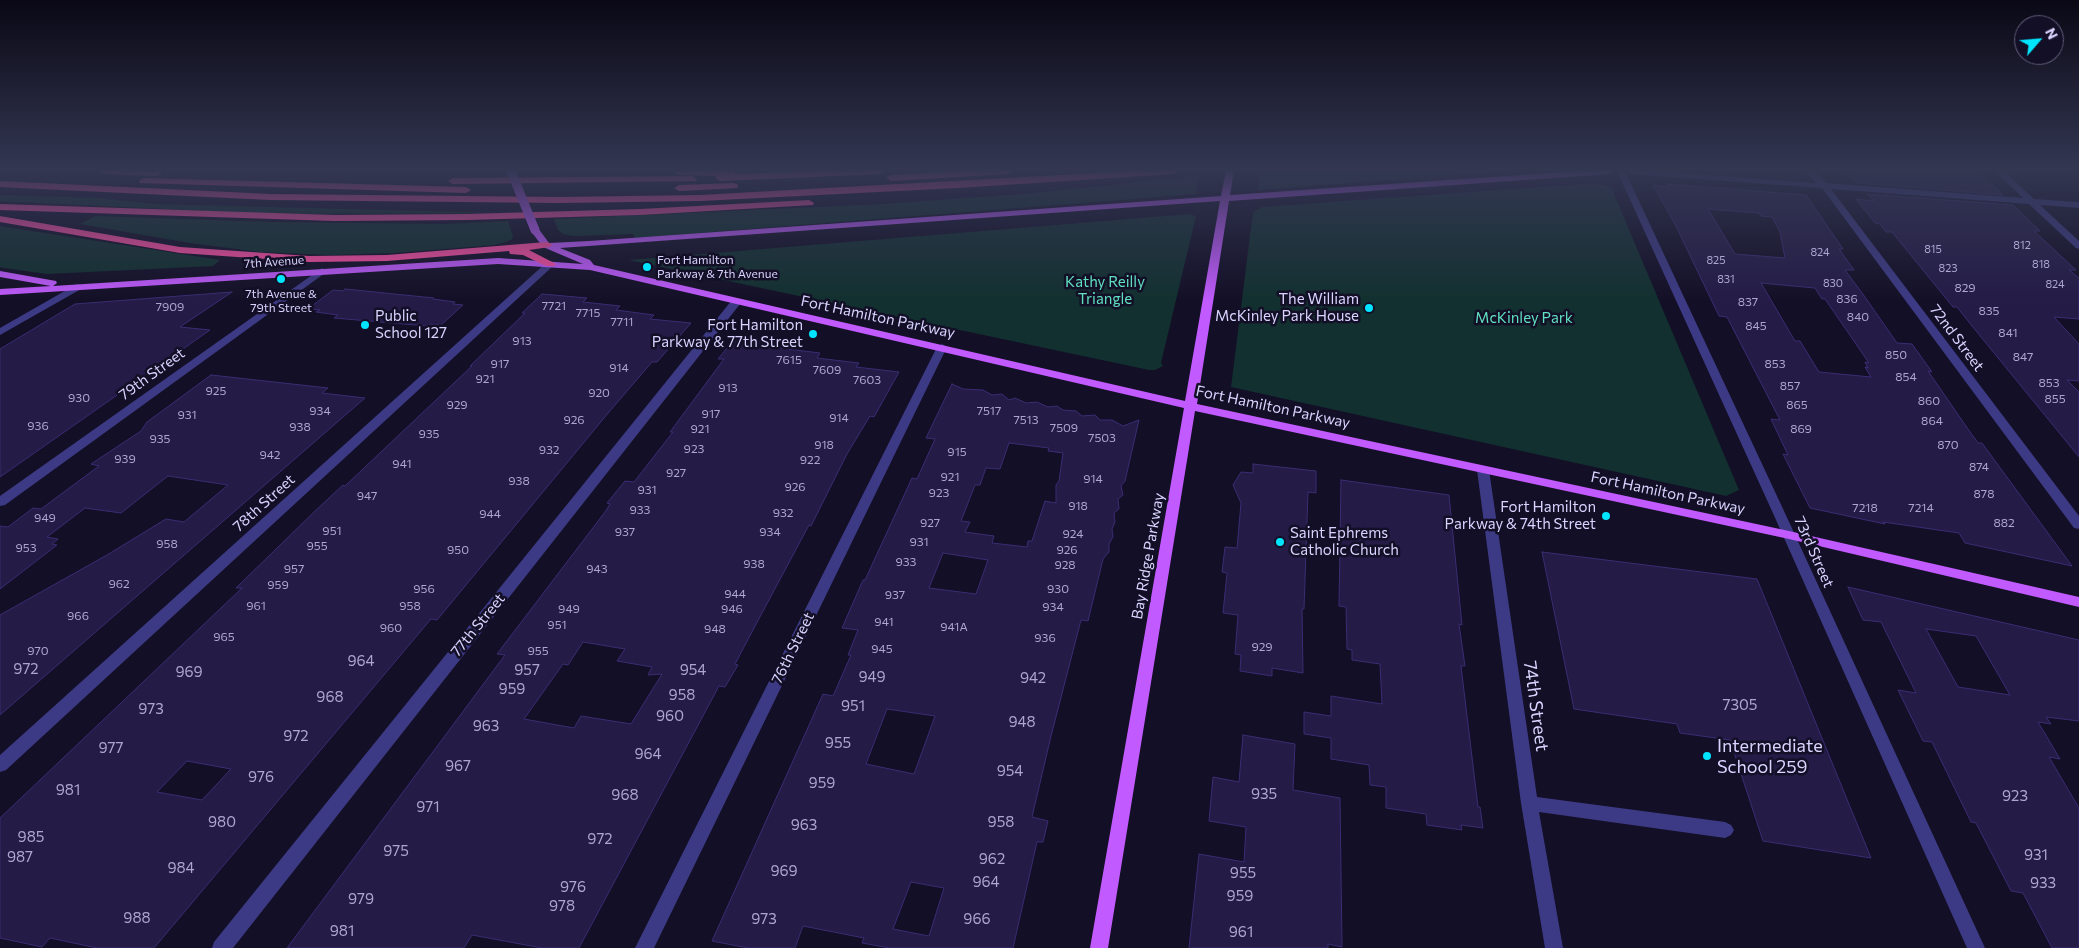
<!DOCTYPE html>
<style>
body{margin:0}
#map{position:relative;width:2079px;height:948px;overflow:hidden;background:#130f26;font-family:Commissioner,sans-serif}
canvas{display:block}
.north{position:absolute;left:2014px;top:15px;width:50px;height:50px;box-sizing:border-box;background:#130f26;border:1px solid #625e7d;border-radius:50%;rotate:63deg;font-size:14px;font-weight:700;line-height:20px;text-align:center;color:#d9d4ff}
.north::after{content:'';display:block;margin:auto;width:18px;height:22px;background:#00e5ff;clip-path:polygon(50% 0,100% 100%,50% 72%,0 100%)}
</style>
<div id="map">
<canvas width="2079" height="948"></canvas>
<div class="north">N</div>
</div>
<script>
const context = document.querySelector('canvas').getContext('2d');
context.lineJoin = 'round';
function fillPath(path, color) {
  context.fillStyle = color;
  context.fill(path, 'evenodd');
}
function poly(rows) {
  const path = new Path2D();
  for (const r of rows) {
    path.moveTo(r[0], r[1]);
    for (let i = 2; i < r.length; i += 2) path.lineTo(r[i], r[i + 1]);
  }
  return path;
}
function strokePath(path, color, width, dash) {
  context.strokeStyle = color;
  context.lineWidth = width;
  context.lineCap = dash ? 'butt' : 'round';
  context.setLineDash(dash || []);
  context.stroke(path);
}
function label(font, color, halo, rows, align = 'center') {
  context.font = font + ' Commissioner,sans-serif';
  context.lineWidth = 5;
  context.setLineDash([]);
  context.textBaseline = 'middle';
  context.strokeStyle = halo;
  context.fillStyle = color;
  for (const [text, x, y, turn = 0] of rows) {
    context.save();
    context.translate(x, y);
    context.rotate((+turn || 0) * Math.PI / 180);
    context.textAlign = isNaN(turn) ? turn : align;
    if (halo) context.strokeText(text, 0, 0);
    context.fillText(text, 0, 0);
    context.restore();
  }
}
const green = poly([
 [1299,171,1513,171,1258,190,1259,173],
 [1199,176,1196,194,635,238,633,234,573,236,563,234,558,230,554,219,883,204,1023,194],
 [1596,183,1611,187,1739,490,1726,496,1231,387,1253,212,1262,207],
 [0,195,98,198,156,204,501,213,269,214,0,201],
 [1189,214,1196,216,1161,363,1163,366,1155,370,1149,370,629,260],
 [95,216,274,222,446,224,508,221,513,236,512,239,506,242,494,245,394,253,330,255,260,252,190,243,80,224],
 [0,226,32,231,220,260,213,266,47,274,4,268,0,267]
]);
const building = poly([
 [1845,171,1978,171,2003,195,1857,183,1845,171],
 [1668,184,1806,195,1843,249,1839,249,1854,270,1845,270,1865,297,1897,343,1912,344,1932,372,1928,371,1968,429,1978,443,1982,443,2072,566,1965,543,1959,533,1883,522,1885,524,1810,508,1783,454,1788,455,1771,419,1780,420,1727,317,1719,316,1676,226,1653,185,1669,187,1668,184],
 [1708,209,1759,213,1761,216,1772,217,1780,232,1785,258,1735,254,1708,209],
 [1761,283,1815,288,1822,299,1825,299,1869,363,1865,362,1868,368,1865,367,1871,377,1819,372,1800,341,1795,341,1761,283],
 [1867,194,2013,205,2040,231,2034,231,2076,270,2069,270,2079,278,2079,319,2054,317,2079,344,2079,381,2067,380,2079,392,2079,457,1972,326,1957,307,1953,307,1892,232,1886,232,1880,224,1875,223,1856,199,1874,201,1867,194],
 [345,289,434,298,433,299,455,302,453,304,463,305,441,325,430,324,427,326,334,318,338,315,316,312,320,310,308,309,333,290,343,291,345,289],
 [232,292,180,327,210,330,0,477,0,349,75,304,232,292],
 [542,294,587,298,583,302,620,306,616,310,654,315,650,319,691,323,657,362,652,362,609,412,437,620,431,619,154,948,97,948,50,938,42,947,0,938,0,818,242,588,236,588,314,512,343,485,345,486,472,366,470,366,525,313,522,313,542,294],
 [187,761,231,769,202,800,157,792,187,761],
 [735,338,782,344,780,348,820,353,817,358,859,363,856,367,899,372,874,417,870,416,847,454,811,526,809,525,754,628,735,664,738,665,725,687,719,686,579,948,542,948,472,935,464,948,287,948,505,655,497,654,605,512,610,504,607,503,625,481,634,482,673,432,670,432,724,359,718,359,735,338],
 [583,642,625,649,617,661,652,667,648,675,662,674,631,724,581,716,574,728,524,719,563,664,568,665,583,642],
 [211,375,328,388,322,393,365,398,0,715,0,615,107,555,166,519,184,522,228,485,168,476,121,513,85,508,47,537,58,539,52,544,57,545,0,589,0,526,8,527,33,508,41,509,99,466,91,464,141,431,147,422,211,375],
 [952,384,963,389,983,390,992,395,1002,394,1009,400,1015,398,1026,403,1037,402,1048,407,1057,406,1063,410,1076,411,1082,416,1095,415,1100,420,1112,420,1123,426,1139,420,1125,481,1121,486,1123,495,1118,499,1119,509,1114,513,1115,522,1112,529,1113,537,1109,544,1109,552,1103,559,1088,621,1081,620,1051,736,1032,817,1048,821,1043,842,1037,842,1013,948,890,948,862,943,864,938,803,926,795,948,748,948,712,941,823,694,833,696,851,655,848,655,858,630,842,628,863,580,865,580,912,478,917,479,935,439,926,438,952,384],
 [1009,443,1049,448,1048,451,1063,453,1059,481,1056,485,1056,503,1045,501,1032,541,1028,541,1027,547,992,543,994,536,965,532,970,522,961,521,975,485,980,485,986,468,1000,469,1009,443],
 [943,553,988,560,976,594,929,588,943,553],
 [887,709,935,716,914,774,866,764,887,709],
 [911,882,944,888,929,936,893,929,911,882],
 [1253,464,1316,471,1316,493,1308,492,1304,609,1302,609,1303,673,1272,668,1272,676,1240,671,1241,655,1235,654,1238,615,1223,613,1227,573,1222,572,1225,547,1237,548,1241,503,1233,485,1241,472,1253,473,1253,464],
 [1341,480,1449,495,1462,625,1459,624,1465,666,1461,666,1478,807,1480,807,1483,828,1461,825,1462,830,1427,825,1426,814,1386,808,1386,787,1370,785,1369,765,1331,759,1331,738,1304,734,1304,712,1331,716,1331,696,1382,704,1380,664,1352,660,1352,650,1347,649,1346,607,1339,606,1341,480],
 [1542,552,1757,579,1871,858,1763,841,1730,740,1680,733,1677,724,1574,709,1542,552],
 [1848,587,2079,640,2079,721,2046,717,2051,724,2038,722,2060,759,2049,757,2079,808,2079,948,2052,948,2023,893,2011,891,1976,823,1971,822,1932,742,1923,741,1898,690,1916,693,1881,622,1863,620,1848,587],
 [1926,629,1976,636,2010,695,1958,687,1926,629],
 [1243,735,1295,744,1293,790,1340,798,1342,947,1328,944,1328,948,1189,948,1199,854,1244,862,1246,827,1209,821,1213,777,1239,782,1243,735]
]);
const minor = poly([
 [1617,171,1625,171,1784,511,1985,948,1967,948,1772,511,1617,171],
 [1626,171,1659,171,1816,183,1805,171,1814,171,1827,183,2023,198,1995,171,2004,171,2034,199,2079,202,2079,208,2040,205,2079,241,2079,249,2076,248,2029,204,1831,189,2079,516,2079,529,2074,528,1822,188,1630,174,1626,171],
 [550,261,553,262,553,266,6,770,0,772,0,755,547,262,550,261],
 [322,268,327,271,325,273,5,505,0,506,0,496,322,268],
 [77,284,81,285,81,289,0,335,0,328,77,284],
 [736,299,741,302,740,304,233,948,212,948,214,942,732,300,736,299],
 [942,344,947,347,654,948,635,948,937,347,942,344],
 [1483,466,1489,470,1537,797,1725,822,1731,825,1734,830,1731,835,1725,838,1539,812,1563,948,1545,948,1521,803,1477,470,1483,466]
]);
const major = poly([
 [1226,171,1234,171,1230,195,1579,171,1613,171,1609,174,1229,201,1197,404,1789,531,2079,597,2079,607,1789,539,1195,411,1108,948,1090,948,1184,408,590,270,498,264,0,295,0,289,51,286,0,277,0,271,56,281,57,283,53,286,498,258,583,264,543,247,530,230,535,227,538,228,549,243,589,241,1221,196,1226,171],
 [1220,201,1185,401,594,265,590,260,560,248,1220,201]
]);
const highway = poly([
 [99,171,160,171,162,173,157,176,104,174,99,171],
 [675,171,734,171,735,174,820,171,887,171,882,174,720,181,715,178,717,176,679,175,675,174,675,171],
 [964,171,1015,171,1010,174,891,181,886,178,891,175,964,171],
 [1132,171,1179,171,1174,174,957,188,700,201,560,203,271,200,0,187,0,181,271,194,560,197,700,195,1132,171],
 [692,176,697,179,696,181,453,184,448,181,453,178,692,176],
 [144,178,466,187,471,190,466,193,140,183,139,181,144,178],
 [733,183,737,184,738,186,737,188,679,191,674,188,679,185,733,183],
 [809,200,814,203,813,205,640,215,466,220,335,221,0,210,0,204,335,215,466,214,640,209,809,200],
 [0,216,180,247,309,256,387,255,546,242,550,243,552,245,550,247,529,250,556,264,554,266,546,266,523,255,510,254,509,251,387,261,309,262,180,253,0,222,0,216]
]);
const majorBridge = poly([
 [511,171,535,230]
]);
const markers = [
 [647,267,5,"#00e5ff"],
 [281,279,5,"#00e5ff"],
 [1369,308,5,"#00e5ff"],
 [365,325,5,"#00e5ff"],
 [813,334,5,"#00e5ff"],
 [1606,516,5,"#00e5ff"],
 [1280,542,5,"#00e5ff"],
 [1707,756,5,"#00e5ff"]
];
const farNumbernames = [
 ["812",2022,245],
 ["815",1933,249],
 ["824",1820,252],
 ["825",1716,260],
 ["818",2041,264],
 ["823",1948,268],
 ["831",1726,279],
 ["830",1833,283],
 ["824",2055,284]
];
const farPoinames = [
 ["Fort Hamilton",657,260],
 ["Parkway & 7th Avenue",657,274],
 ["7th Avenue &",281,294,"center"],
 ["79th Street",281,308,"center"]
];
const farStreetnames = [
 ["7th Avenue",274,262,-4]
];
const numberNames = [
 ["829",1965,288],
 ["836",1847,299],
 ["837",1748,302],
 ["7721",554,306],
 ["7909",170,307],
 ["835",1989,311],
 ["7715",588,313],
 ["840",1858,317],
 ["7711",622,322],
 ["845",1756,326],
 ["841",2008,333],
 ["913",522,341],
 ["850",1896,355],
 ["847",2023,357],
 ["7615",789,360],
 ["917",500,364],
 ["853",1775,364],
 ["914",619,368],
 ["7609",827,370],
 ["854",1906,377],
 ["921",485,379],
 ["7603",867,380],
 ["853",2049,383],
 ["857",1790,386],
 ["913",728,388],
 ["925",216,391],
 ["920",599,393],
 ["930",79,398],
 ["855",2055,399],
 ["860",1929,401],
 ["929",457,405],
 ["865",1797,405],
 ["934",320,411],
 ["7517",989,411],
 ["917",711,414],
 ["931",187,415],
 ["914",839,418],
 ["926",574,420],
 ["7513",1026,420],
 ["864",1932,421],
 ["936",38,426],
 ["938",300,427],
 ["7509",1064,428],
 ["921",700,429],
 ["869",1801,429],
 ["935",429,434],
 ["7503",1102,438],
 ["935",160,439],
 ["918",824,445],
 ["870",1948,445],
 ["923",694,449],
 ["932",549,450],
 ["915",957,452],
 ["942",270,455],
 ["939",125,459],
 ["922",810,460],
 ["941",402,464],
 ["874",1979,467],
 ["927",676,473],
 ["921",950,477],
 ["914",1093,479],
 ["938",519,481],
 ["926",795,487],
 ["931",647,490],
 ["923",939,493],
 ["878",1984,494],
 ["947",367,496],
 ["918",1078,506],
 ["7218",1865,508],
 ["7214",1921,508],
 ["933",640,510],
 ["932",783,513],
 ["944",490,514],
 ["949",45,518],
 ["927",930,523],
 ["882",2004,523],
 ["951",332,531],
 ["937",625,532],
 ["934",770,532],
 ["924",1073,534],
 ["931",919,542],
 ["958",167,544],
 ["955",317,546],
 ["953",26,548],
 ["950",458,550],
 ["926",1067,550],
 ["933",906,562],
 ["938",754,564],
 ["928",1065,565],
 ["957",294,569],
 ["943",597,569],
 ["962",119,584],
 ["959",278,585],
 ["956",424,589],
 ["930",1058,589],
 ["944",735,594],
 ["937",895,595],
 ["961",256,606],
 ["958",410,606],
 ["934",1053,607],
 ["949",569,609],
 ["946",732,609],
 ["966",78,616],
 ["941",884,622],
 ["951",557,625],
 ["941A",954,627],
 ["960",391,628],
 ["948",715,629],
 ["965",224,637],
 ["936",1045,638],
 ["929",1262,647],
 ["945",882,649],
 ["970",38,651],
 ["955",538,651]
];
const parkNames = [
 ["Kathy Reilly",1105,282],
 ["Triangle",1105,299],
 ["McKinley Park",1524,318]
];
const poiNames = [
 ["The William",1359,299],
 ["McKinley Park House",1359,316],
 ["Public",375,316,"left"],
 ["School 127",375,333,"left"],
 ["Fort Hamilton",803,325],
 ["Parkway & 77th Street",803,342],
 ["Fort Hamilton",1596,507],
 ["Parkway & 74th Street",1596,524],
 ["Saint Ephrems",1290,533,"left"],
 ["Catholic Church",1290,550,"left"]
];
const streetNames = [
 ["Fort Hamilton Parkway",878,317,12],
 ["72nd Street",1957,338,53],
 ["79th Street",152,374,-36],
 ["Fort Hamilton Parkway",1273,407,12],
 ["Fort Hamilton Parkway",1668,493,12],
 ["78th Street",264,503,-42],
 ["73rd Street",1814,552,66],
 ["Bay Ridge Parkway",1148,556,-80],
 ["77th Street",478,625,-51],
 ["76th Street",793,648,-64]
];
const nearNumbernames = [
 ["964",361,661],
 ["972",26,669],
 ["957",527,670],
 ["954",693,670],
 ["969",189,672],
 ["949",872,677],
 ["942",1033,678],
 ["959",512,689],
 ["958",682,695],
 ["968",330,697],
 ["7305",1740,705],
 ["951",853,706],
 ["973",151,709],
 ["960",670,716],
 ["948",1022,722],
 ["963",486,726],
 ["972",296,736],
 ["955",838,743],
 ["977",111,748],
 ["964",648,754],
 ["967",458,766],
 ["954",1010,771],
 ["976",261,777],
 ["959",822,783],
 ["981",68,790],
 ["935",1264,794],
 ["968",625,795],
 ["923",2015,796],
 ["971",428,807],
 ["980",222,822],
 ["958",1001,822],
 ["963",804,825],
 ["985",31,837],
 ["972",600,839],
 ["975",396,851],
 ["931",2036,855],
 ["987",20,857],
 ["962",992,859],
 ["984",181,868],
 ["969",784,871],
 ["955",1243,873],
 ["964",986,882],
 ["933",2043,883],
 ["976",573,887],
 ["959",1240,896],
 ["979",361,899],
 ["978",562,906],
 ["988",137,918],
 ["973",764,919],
 ["966",977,919],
 ["981",342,931],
 ["961",1241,932]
];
const nearStreetnames = [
 ["74th Street",1536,706,82]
];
const nearPoinames = [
 ["Intermediate",1717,746],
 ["School 259",1717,767]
];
fillPath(green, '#12302f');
fillPath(building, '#241b47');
strokePath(building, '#3b2d73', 1);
fillPath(minor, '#3d3a85');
fillPath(major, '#c25bff');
fillPath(highway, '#ff4fa3');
strokePath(majorBridge, '#c25bff', 9);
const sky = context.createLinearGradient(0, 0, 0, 303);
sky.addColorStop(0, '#0a0815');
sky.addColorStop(0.56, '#333752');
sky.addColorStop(1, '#33375200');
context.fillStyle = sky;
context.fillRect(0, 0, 2079, 303);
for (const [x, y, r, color] of markers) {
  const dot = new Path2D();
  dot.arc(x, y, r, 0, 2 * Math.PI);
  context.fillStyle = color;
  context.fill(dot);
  strokePath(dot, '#130f26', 2);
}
label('11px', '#aca6d1', null, farNumbernames);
label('12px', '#d9d4ff', '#130f26', farPoinames, 'left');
label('12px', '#d9d4ff', '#130f26', farStreetnames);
label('12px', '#aca6d1', null, numberNames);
label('15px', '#5fe0c0', '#130f26', parkNames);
label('15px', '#d9d4ff', '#130f26', poiNames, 'right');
label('15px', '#d9d4ff', '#130f26', streetNames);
label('15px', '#aca6d1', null, nearNumbernames);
label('18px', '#d9d4ff', '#130f26', nearStreetnames);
label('18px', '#d9d4ff', '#130f26', nearPoinames, 'left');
</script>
